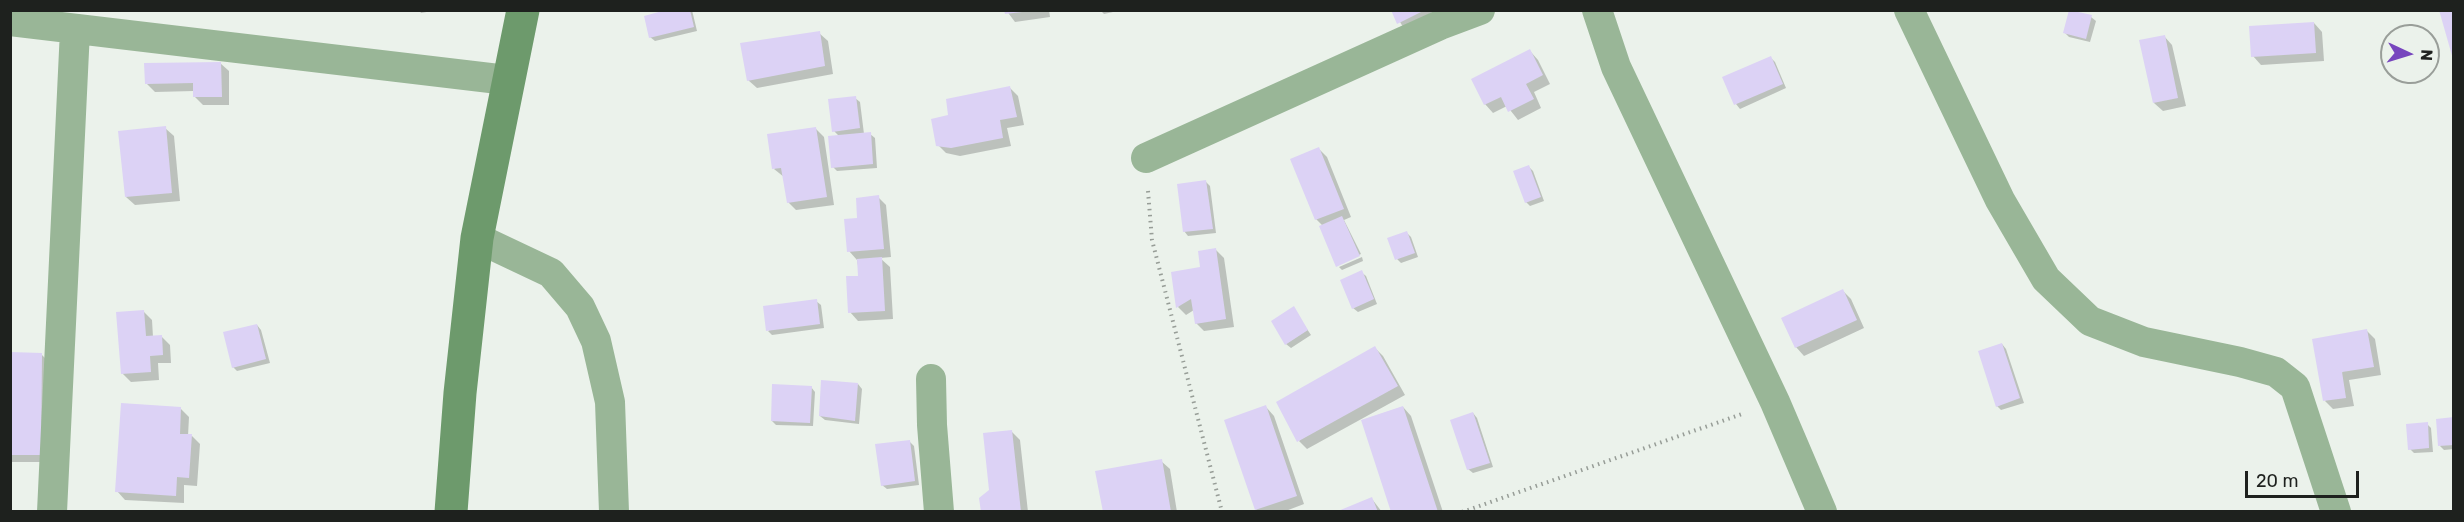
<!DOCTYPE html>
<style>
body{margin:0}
#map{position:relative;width:2464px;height:522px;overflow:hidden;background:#ebf2eb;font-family:Rubik,sans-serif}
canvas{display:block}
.frame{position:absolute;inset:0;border:12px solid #1e211e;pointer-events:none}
.north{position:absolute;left:2380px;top:24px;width:60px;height:60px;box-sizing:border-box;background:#ebf2eb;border:2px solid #999e99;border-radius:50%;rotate:94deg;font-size:16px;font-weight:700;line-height:24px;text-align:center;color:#1e211e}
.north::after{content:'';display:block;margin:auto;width:21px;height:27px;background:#7746be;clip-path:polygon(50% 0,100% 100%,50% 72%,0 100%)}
.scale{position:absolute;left:2245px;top:471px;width:114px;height:27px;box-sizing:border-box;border:3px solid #1e211e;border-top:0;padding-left:8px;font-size:18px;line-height:21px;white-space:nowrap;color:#1e211e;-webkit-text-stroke:4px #ebf2eb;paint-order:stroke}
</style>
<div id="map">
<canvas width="2464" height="522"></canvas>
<div class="frame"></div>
<div class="north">N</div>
<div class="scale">20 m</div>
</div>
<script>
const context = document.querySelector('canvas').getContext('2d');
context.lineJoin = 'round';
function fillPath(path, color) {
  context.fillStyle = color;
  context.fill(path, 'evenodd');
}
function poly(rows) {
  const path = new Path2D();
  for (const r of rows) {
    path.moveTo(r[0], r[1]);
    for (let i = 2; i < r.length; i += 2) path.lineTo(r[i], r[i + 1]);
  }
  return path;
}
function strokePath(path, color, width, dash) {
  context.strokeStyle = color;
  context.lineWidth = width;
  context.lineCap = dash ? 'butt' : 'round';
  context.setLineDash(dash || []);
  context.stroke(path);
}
const shadow = poly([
 [419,10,438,10,421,13],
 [672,10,692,10,697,31,655,41,650,37],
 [1006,10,1049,10,1050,17,1015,22],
 [1100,10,1122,10,1104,14],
 [1393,10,1437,10,1403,27],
 [2091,17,2096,21,2090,42,2069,37,2065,33],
 [2314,23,2322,32,2324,61,2261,65,2253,56],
 [819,33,828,41,833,74,757,88,748,80],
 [2164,36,2172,45,2186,106,2163,111,2154,103],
 [1530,51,1538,60,1550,84,1534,92,1541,108,1518,120,1507,106,1493,113,1485,104],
 [1771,58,1775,62,1786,88,1740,109,1736,104,1724,78],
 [220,63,229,71,229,105,203,105,195,97,194,91,155,92,147,84],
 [1010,88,1018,96,1024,125,1007,128,1011,146,960,156,946,153,938,145,950,117],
 [855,98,860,102,864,134,870,134,875,138,877,168,837,171,833,167,839,136,834,131],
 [165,128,174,136,180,201,135,205,126,197],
 [816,129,824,137,834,205,796,210,788,202,784,177,774,169],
 [1319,149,1327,157,1351,217,1344,220,1361,254,1337,265,1323,226,1316,219],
 [1529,167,1533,171,1544,201,1530,206,1526,202],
 [1206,182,1210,186,1216,233,1188,236,1184,231],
 [878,197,886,205,891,257,880,258,890,267,893,319,858,321,850,312,860,278,857,260,849,251,859,219],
 [1406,232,1411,237,1418,257,1401,263,1397,259],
 [1215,249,1224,258,1234,327,1204,331,1196,323,1194,310,1186,315,1178,307],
 [1362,257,1363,261,1342,270,1339,267],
 [1361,272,1366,276,1377,304,1358,312,1353,308],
 [1843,291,1851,299,1864,328,1804,356,1796,347],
 [816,301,821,305,824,328,772,335,768,331],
 [1293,308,1311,335,1291,348,1286,344],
 [144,312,152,320,153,337,161,336,170,345,171,363,158,363,159,380,131,382,122,373],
 [257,325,261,330,270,363,237,371,233,367],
 [2367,331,2375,339,2381,375,2349,380,2354,406,2333,409,2325,401],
 [2002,344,2006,349,2024,403,2001,410,1997,406],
 [1375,348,1383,356,1405,395,1307,449,1299,441],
 [10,354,41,354,50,363,49,462,10,462],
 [858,384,862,389,859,424,825,420,820,416],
 [811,387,815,392,813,426,776,425,772,421],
 [1266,407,1274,416,1304,504,1283,512,1258,512,1256,509],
 [1403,407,1411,416,1443,512,1393,512],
 [180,408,189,417,188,436,192,436,200,444,197,486,184,485,184,503,125,500,117,491],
 [1473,413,1477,418,1493,467,1473,473,1468,469],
 [2454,419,2454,449,2444,450,2440,446],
 [2427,424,2431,428,2433,452,2414,453,2410,449],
 [1012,432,1020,440,1028,512,982,512],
 [909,441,914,446,919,485,887,489,882,485],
 [1161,461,1170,469,1177,512,1104,512],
 [1372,499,1382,512,1342,512]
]);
const building = poly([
 [666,10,690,10,694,27,649,38,644,16],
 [1004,10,1022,10,1022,12,1005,14],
 [1391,10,1425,10,1397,24],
 [2069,10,2092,15,2086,39,2063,33],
 [2439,10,2454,10,2454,59,2453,59],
 [2314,22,2316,53,2251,57,2249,26],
 [820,31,825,66,747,81,740,43],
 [2165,35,2178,98,2153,103,2139,40],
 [1530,49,1543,75,1526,84,1534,99,1508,112,1501,97,1484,105,1471,79],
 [1771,56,1783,84,1734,105,1722,77],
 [221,62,222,97,193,97,193,83,145,84,144,63],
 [1010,86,1017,117,1000,120,1003,138,951,148,936,146,931,119,948,115,946,99],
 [856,96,860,128,832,132,828,99],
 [166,126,172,193,125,197,118,131],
 [816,127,827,197,787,203,781,168,772,169,767,134],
 [871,132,873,164,831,168,828,136],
 [1319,147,1344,209,1315,220,1290,159],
 [1529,165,1541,197,1525,203,1513,171],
 [1206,180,1213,229,1183,232,1177,184],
 [879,195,884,249,847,252,844,219,857,218,856,198],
 [1342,216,1360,256,1336,267,1319,226],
 [1407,231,1415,253,1395,260,1387,238],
 [1216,248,1226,319,1195,324,1191,299,1176,308,1171,272,1200,267,1198,251],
 [882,257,885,311,848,313,846,276,858,276,857,259],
 [1362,270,1374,299,1352,309,1340,280],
 [1843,289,1857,320,1795,348,1781,318],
 [817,299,820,324,766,331,763,306],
 [1294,306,1308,330,1285,345,1271,321],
 [144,310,146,336,162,335,163,355,150,356,151,372,121,374,116,312],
 [257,324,266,359,232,368,223,332],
 [2367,329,2374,367,2342,372,2346,398,2323,401,2312,339],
 [2002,343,2020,398,1996,407,1978,351],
 [1375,346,1398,386,1297,442,1276,402],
 [10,352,42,353,41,455,10,455],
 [821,380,858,383,855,421,819,416],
 [772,384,812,386,810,423,771,421],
 [121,403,181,407,180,434,192,434,189,478,177,477,176,496,115,492],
 [1266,405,1297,496,1255,510,1224,420],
 [1403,406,1438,512,1391,512,1361,420],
 [1473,412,1490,463,1467,470,1450,420],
 [2454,417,2454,445,2438,446,2436,419],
 [2428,422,2429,448,2408,450,2406,424],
 [1012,430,1021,512,981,512,979,498,989,490,983,433],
 [910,440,915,481,881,486,875,444],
 [1162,459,1171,512,1103,512,1095,471],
 [1372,497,1378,512,1338,512,1338,511]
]);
const path = poly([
 [1148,191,1152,240,1222,512],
 [1462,512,1742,414]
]);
const street = poly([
 [1597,10,1616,67,1775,402,1822,512],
 [1909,10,2000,200,2046,279,2090,321,2144,342,2240,362,2276,372,2295,387,2336,512],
 [10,21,507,80],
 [1146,158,1440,25,1480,10],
 [477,238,551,273,580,307,596,341,610,402,614,512],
 [931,379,932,425,939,512],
 [52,512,75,30]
]);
const secondary = poly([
 [451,512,460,393,477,238,523,10]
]);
fillPath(shadow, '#0003');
fillPath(building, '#dcd2f5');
strokePath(path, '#979d97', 4, [1.5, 4.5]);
strokePath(street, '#99b697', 30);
strokePath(secondary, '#6d9a6c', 33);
</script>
